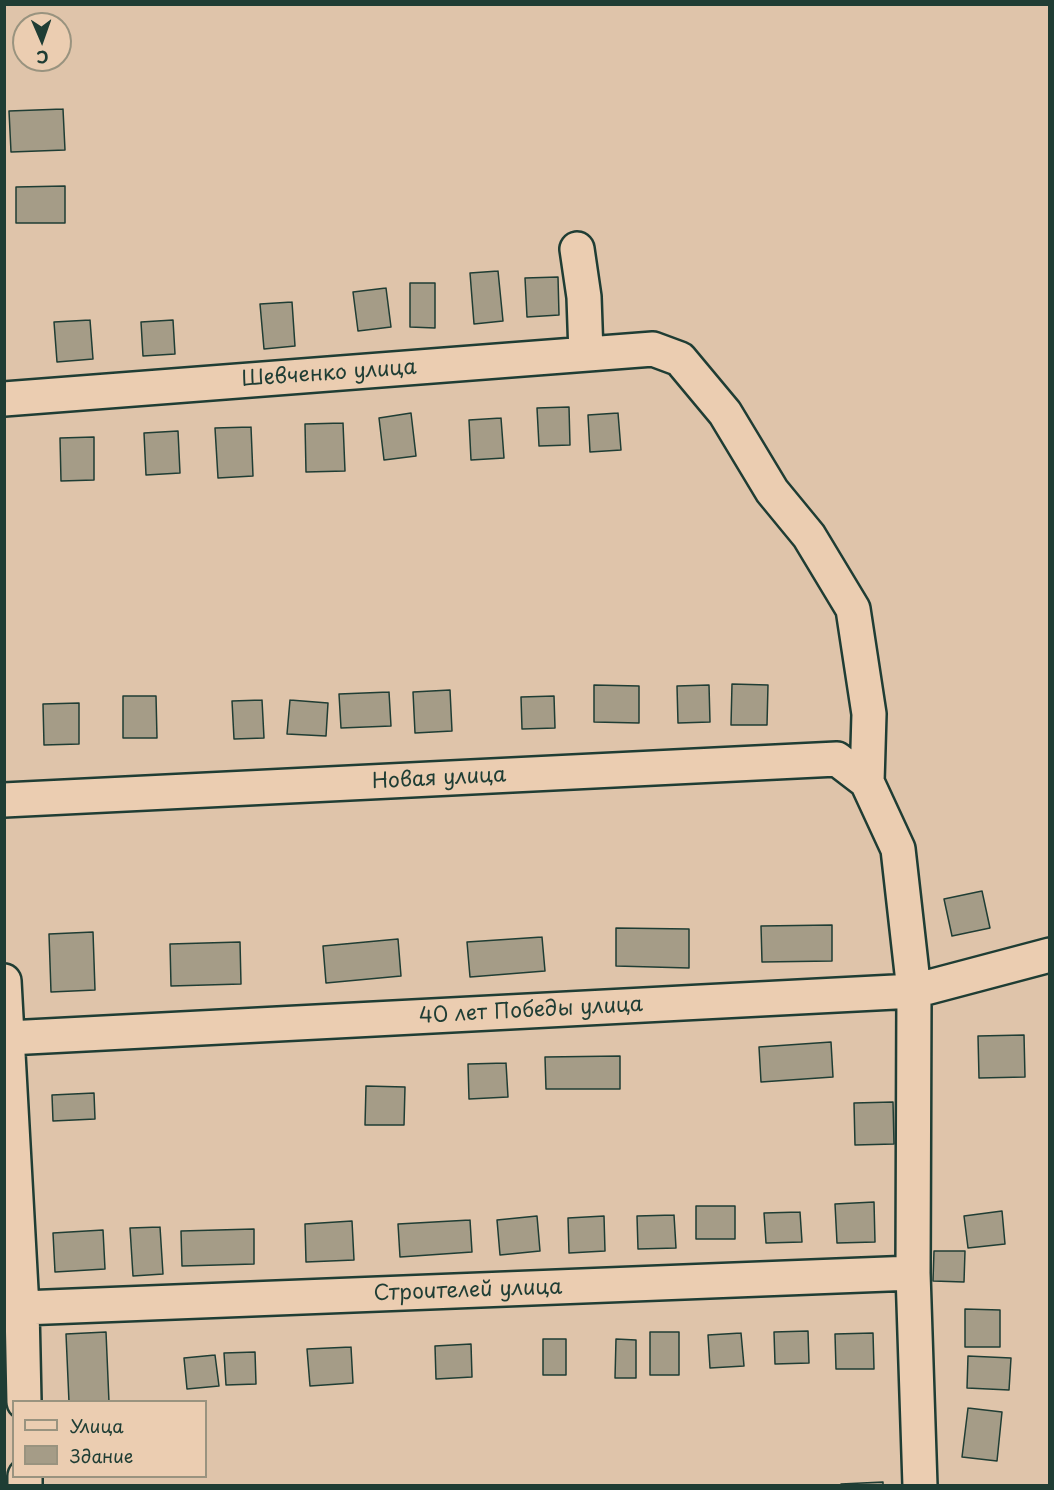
<!DOCTYPE html>
<meta charset="utf-8">
<style>
body{margin:0}
#map{position:relative;width:1054px;height:1490px;overflow:hidden;background:#dfc4aa;font-family:"Playpen Sans",sans-serif}
canvas{display:block}
.frame{position:absolute;inset:0;border:6px solid #1f3d34;pointer-events:none}
.legend{position:absolute;left:12px;top:1400px;width:195px;height:78px;box-sizing:border-box;background:#ebcdb1;border:2px solid #99937f;margin:0;padding:8px 10px;list-style:none;font-size:18px;color:#1f3d34}
.legend li{display:flex;align-items:center;gap:12px;height:30px}
.legend b{width:30px;border:2px solid #99937f}
.north{position:absolute;left:12px;top:12px;width:60px;height:60px;box-sizing:border-box;background:#ebcdb1;border:2px solid #99937f;border-radius:50%;rotate:178deg;font-size:16px;font-weight:700;line-height:24px;text-align:center;color:#1f3d34}
.north::after{content:'';display:block;margin:auto;width:21px;height:27px;background:#1f3d34;clip-path:polygon(50% 0,100% 100%,50% 72%,0 100%)}
</style>
<div id="map">
<canvas width="1054" height="1490"></canvas>
<div class="frame"></div>
<ul class="legend">
<li><b style="height:8px;background:#ebcdb1"></b>Улица</li>
<li><b style="height:16px;background:#a59c87"></b>Здание</li>
</ul>
<div class="north">С</div>
</div>
<script>
const context = document.querySelector('canvas').getContext('2d');
context.lineJoin = 'round';
function fillPath(path, color) {
  context.fillStyle = color;
  context.fill(path, 'evenodd');
}
function poly(rows) {
  const path = new Path2D();
  for (const r of rows) {
    path.moveTo(r[0], r[1]);
    for (let i = 2; i < r.length; i += 2) path.lineTo(r[i], r[i + 1]);
  }
  return path;
}
function strokePath(path, color, width, dash) {
  context.strokeStyle = color;
  context.lineWidth = width;
  context.lineCap = dash ? 'butt' : 'round';
  context.setLineDash(dash || []);
  context.stroke(path);
}
function label(font, color, halo, rows, align = 'center') {
  context.font = font + ' "Playpen Sans",sans-serif';
  context.lineWidth = 6;
  context.setLineDash([]);
  context.textBaseline = 'middle';
  context.strokeStyle = halo;
  context.fillStyle = color;
  for (const [text, x, y, turn = 0] of rows) {
    context.save();
    context.translate(x, y);
    context.rotate((+turn || 0) * Math.PI / 180);
    context.textAlign = isNaN(turn) ? turn : align;
    if (halo) context.strokeText(text, 0, 0);
    context.fillText(text, 0, 0);
    context.restore();
  }
}
const building = poly([
 [63,109,65,150,11,152,9,111,63,109],
 [65,186,65,223,16,223,16,187,65,186],
 [498,271,503,321,474,324,470,273,498,271],
 [558,277,559,315,527,317,525,278,558,277],
 [410,283,435,283,435,328,410,327,410,283],
 [386,288,391,327,358,331,353,292,386,288],
 [292,302,295,346,264,349,260,304,292,302],
 [90,320,93,359,57,362,54,322,90,320],
 [173,320,175,354,143,356,141,322,173,320],
 [569,407,570,445,539,446,537,408,569,407],
 [411,413,416,456,384,460,379,418,411,413],
 [618,413,621,450,590,452,588,415,618,413],
 [501,418,504,458,471,460,469,420,501,418],
 [343,423,345,471,306,472,305,424,343,423],
 [251,427,253,476,218,478,215,428,251,427],
 [178,431,180,473,146,475,144,433,178,431],
 [94,437,94,480,61,481,60,438,94,437],
 [732,684,768,685,767,725,731,725,732,684],
 [594,685,639,686,639,723,594,722,594,685],
 [709,685,710,722,678,723,677,686,709,685],
 [450,690,452,731,415,733,413,692,450,690],
 [389,692,391,726,341,728,339,694,389,692],
 [123,696,156,696,157,738,123,738,123,696],
 [554,696,555,728,522,729,521,697,554,696],
 [262,700,264,738,234,739,232,701,262,700],
 [290,700,328,703,326,736,287,734,290,700],
 [79,703,79,744,44,745,43,704,79,703],
 [982,891,990,928,952,936,944,899,982,891],
 [832,925,832,961,762,962,761,926,832,925],
 [616,928,689,929,689,968,616,966,616,928],
 [93,932,95,990,51,992,49,934,93,932],
 [542,937,545,971,470,977,467,942,542,937],
 [398,939,401,976,326,983,323,946,398,939],
 [240,942,241,984,171,986,170,944,240,942],
 [1024,1035,1025,1077,979,1078,978,1036,1024,1035],
 [831,1042,833,1077,761,1082,759,1047,831,1042],
 [620,1056,620,1089,546,1089,545,1057,620,1056],
 [506,1063,508,1097,469,1099,468,1064,506,1063],
 [366,1086,405,1087,404,1125,365,1125,366,1086],
 [94,1093,95,1119,53,1121,52,1095,94,1093],
 [893,1102,894,1144,855,1145,854,1103,893,1102],
 [874,1202,875,1242,837,1243,835,1204,874,1202],
 [696,1206,735,1206,735,1239,696,1239,696,1206],
 [1002,1211,1005,1244,968,1248,964,1216,1002,1211],
 [800,1212,802,1242,766,1243,764,1213,800,1212],
 [674,1215,676,1248,638,1249,637,1216,674,1215],
 [537,1216,540,1251,500,1255,497,1220,537,1216],
 [604,1216,605,1251,569,1253,568,1218,604,1216],
 [470,1220,472,1252,400,1257,398,1224,470,1220],
 [352,1221,354,1260,306,1262,305,1224,352,1221],
 [160,1227,163,1274,133,1276,130,1228,160,1227],
 [254,1229,254,1264,182,1266,181,1231,254,1229],
 [103,1230,105,1269,55,1272,53,1233,103,1230],
 [934,1251,965,1251,964,1282,933,1281,934,1251],
 [965,1309,1000,1310,1000,1347,965,1347,965,1309],
 [808,1331,809,1363,775,1364,774,1332,808,1331],
 [106,1332,109,1402,69,1402,66,1334,106,1332],
 [650,1332,679,1332,679,1375,650,1375,650,1332],
 [741,1333,744,1366,710,1368,708,1335,741,1333],
 [873,1333,874,1369,836,1369,835,1334,873,1333],
 [543,1339,566,1339,566,1375,543,1375,543,1339],
 [616,1339,636,1340,636,1378,615,1378,616,1339],
 [471,1344,472,1377,436,1379,435,1346,471,1344],
 [351,1347,353,1383,310,1386,307,1349,351,1347],
 [255,1352,256,1384,226,1385,224,1353,255,1352],
 [215,1355,219,1386,187,1389,184,1358,215,1355],
 [968,1356,1011,1358,1009,1390,967,1388,968,1356],
 [968,1408,1002,1412,997,1461,962,1457,968,1408],
 [883,1482,883,1486,841,1486,841,1484,883,1482]
]);
const minor = poly([
 [577,249,584,297,586,354],
 [4,399,653,349,680,359,725,413,772,491,809,536,853,609,869,714,867,782,898,849,914,991,913,1273,920,1486],
 [4,800,837,759,867,782],
 [4,981,22,1308,24,1402],
 [8,1038,914,991,1050,955],
 [22,1308,913,1273],
 [25,1476,25,1486]
]);
const streetNames = [
 ["Шевченко улица",329,374,-4],
 ["Новая улица",439,779,-3],
 ["40 лет Победы улица",531,1011,-3],
 ["Строителей улица",468,1291,-2]
];
fillPath(building, '#a59c87');
strokePath(building, '#1f3d34', 1.5);
strokePath(minor, '#1f3d34', 38);
strokePath(minor, '#ebcdb1', 33);
label('21px', '#1f3d34', '#ebcdb1', streetNames);
</script>
